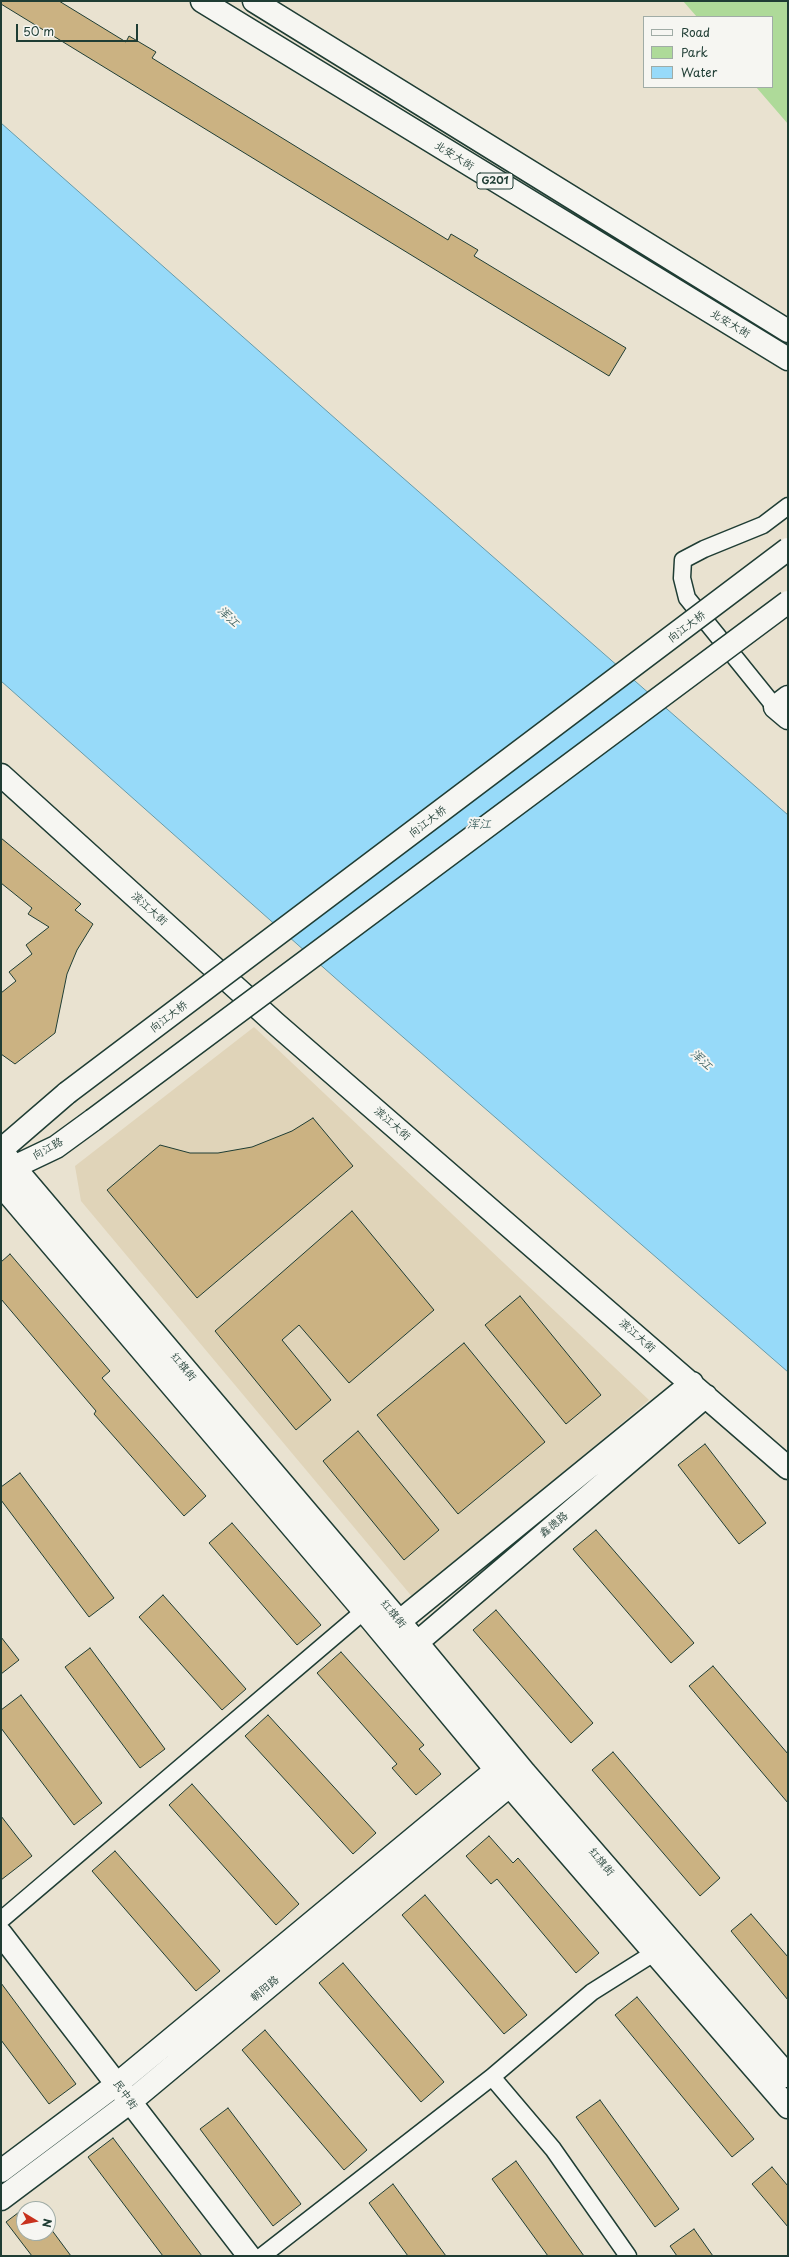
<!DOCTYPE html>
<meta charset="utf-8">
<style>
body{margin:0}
#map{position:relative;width:789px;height:2257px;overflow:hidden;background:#e9e2d0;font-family:"Playpen Sans",sans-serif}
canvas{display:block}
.frame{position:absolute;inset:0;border:2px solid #1f3d34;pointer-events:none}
.legend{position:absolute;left:643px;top:16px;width:130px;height:72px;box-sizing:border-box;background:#f6f6f2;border:1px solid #a0aca6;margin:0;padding:5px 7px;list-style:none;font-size:12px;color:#1f3d34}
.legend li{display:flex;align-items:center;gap:8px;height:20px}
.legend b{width:20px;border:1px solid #a0aca6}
.north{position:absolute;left:16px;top:2201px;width:40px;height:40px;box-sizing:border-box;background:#f6f6f2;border:1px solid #a0aca6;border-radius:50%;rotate:100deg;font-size:11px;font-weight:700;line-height:16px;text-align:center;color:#1f3d34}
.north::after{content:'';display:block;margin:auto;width:14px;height:18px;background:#c8321e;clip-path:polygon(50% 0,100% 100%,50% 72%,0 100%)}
.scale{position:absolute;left:16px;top:24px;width:122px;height:18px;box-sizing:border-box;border:2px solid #1f3d34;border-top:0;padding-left:5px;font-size:12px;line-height:14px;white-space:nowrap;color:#1f3d34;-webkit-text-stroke:3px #f6f6f2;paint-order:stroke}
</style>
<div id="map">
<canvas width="789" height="2257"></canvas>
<div class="frame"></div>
<ul class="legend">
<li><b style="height:5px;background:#f6f6f2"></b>Road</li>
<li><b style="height:11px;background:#aeda99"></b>Park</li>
<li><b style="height:11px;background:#97daf9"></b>Water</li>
</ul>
<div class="north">N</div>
<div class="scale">50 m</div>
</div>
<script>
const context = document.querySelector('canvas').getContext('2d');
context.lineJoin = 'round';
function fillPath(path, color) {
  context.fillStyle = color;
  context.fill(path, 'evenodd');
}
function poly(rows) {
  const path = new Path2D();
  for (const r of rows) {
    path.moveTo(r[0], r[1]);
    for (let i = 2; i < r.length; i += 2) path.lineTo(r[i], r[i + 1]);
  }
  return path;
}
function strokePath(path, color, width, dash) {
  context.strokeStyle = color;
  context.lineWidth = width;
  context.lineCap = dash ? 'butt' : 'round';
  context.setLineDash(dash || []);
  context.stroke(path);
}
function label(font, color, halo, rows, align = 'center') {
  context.font = font + ' "Playpen Sans","LXGW WenKai TC",sans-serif';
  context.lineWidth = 4;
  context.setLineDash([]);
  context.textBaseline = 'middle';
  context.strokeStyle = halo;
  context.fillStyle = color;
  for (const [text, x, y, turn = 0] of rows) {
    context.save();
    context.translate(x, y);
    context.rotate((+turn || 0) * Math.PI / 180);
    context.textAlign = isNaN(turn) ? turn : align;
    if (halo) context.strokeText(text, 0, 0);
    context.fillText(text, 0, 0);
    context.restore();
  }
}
const built = poly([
 [254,1027,649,1400,414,1599,81,1201,75,1166]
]);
const green = poly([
 [683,1,788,1,788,124,756,87,772,87,772,17,697,17]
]);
const water = poly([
 [1,123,346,428,788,815,788,1372,342,984,1,681,1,123]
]);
const building = poly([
 [1,1,59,1,126,42,129,36,156,52,152,58,448,240,451,234,478,250,474,256,626,348,609,376,1,4,1,1],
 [1,838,81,904,75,910,93,924,77,950,67,974,55,1033,15,1064,1,1054,1,993,16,981,9,972,32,954,26,945,49,927,28,914,32,908,1,883,1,838],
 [313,1118,353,1166,197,1298,107,1190,160,1145,190,1153,218,1153,252,1147,292,1131,313,1118],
 [352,1211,434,1310,349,1383,299,1325,282,1340,331,1400,296,1430,215,1331,352,1211],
 [10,1254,110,1371,102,1378,206,1496,184,1516,94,1414,96,1411,1,1299,1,1262,10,1254],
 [520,1296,601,1395,566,1424,485,1325,520,1296],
 [464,1343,545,1442,458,1514,377,1415,464,1343],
 [358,1431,439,1530,404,1560,323,1461,358,1431],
 [705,1444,766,1523,739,1544,678,1465,705,1444],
 [20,1473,114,1598,89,1617,1,1500,1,1487,20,1473],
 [232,1523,321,1625,297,1645,209,1543,232,1523],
 [596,1530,694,1643,671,1663,573,1549,596,1530],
 [163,1595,246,1689,222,1710,139,1617,163,1595],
 [496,1610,593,1723,571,1743,473,1630,496,1610],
 [1,1637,19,1660,1,1674,1,1637],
 [90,1648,165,1749,140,1768,65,1667,90,1648],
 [341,1652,424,1745,419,1749,441,1774,416,1795,392,1768,397,1764,317,1673,341,1652],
 [713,1666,788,1754,788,1803,689,1686,713,1666],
 [21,1695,102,1803,74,1825,1,1728,1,1710,21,1695],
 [268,1715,376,1833,353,1854,245,1736,268,1715],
 [613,1752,720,1878,700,1896,592,1770,613,1752],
 [192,1784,299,1904,276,1925,169,1805,192,1784],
 [1,1816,32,1856,1,1880,1,1816],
 [489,1836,513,1863,518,1858,599,1953,576,1973,497,1879,491,1884,466,1856,489,1836],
 [115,1851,220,1971,196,1991,92,1871,115,1851],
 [425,1895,527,2015,504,2034,402,1915,425,1895],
 [751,1914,788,1957,788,2000,731,1931,751,1914],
 [343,1963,444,2082,421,2102,319,1983,343,1963],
 [1,1983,76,2084,49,2104,1,2040,1,1983],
 [637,1997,754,2139,732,2157,615,2015,637,1997],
 [265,2030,367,2150,344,2170,242,2050,265,2030],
 [600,2100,679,2209,655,2227,576,2117,600,2100],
 [228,2108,301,2204,273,2226,200,2129,228,2108],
 [113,2138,202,2256,163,2256,88,2157,113,2138],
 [516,2161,584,2256,548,2256,492,2179,516,2161],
 [772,2167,788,2186,788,2227,752,2184,772,2167],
 [393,2184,446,2256,408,2256,369,2203,393,2184],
 [31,2203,36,2209,24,2209,24,2233,48,2233,48,2225,71,2256,32,2256,6,2222,31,2203],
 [694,2229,713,2256,677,2256,670,2246,694,2229]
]);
const street = poly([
 [775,707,687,598,682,578,683,560,704,549,763,525,788,506],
 [1,1920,364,1611],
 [492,2077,553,2149,628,2256],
 [262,2256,492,2077,592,1992,654,1953]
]);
const secondary = poly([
 [1,775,275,1023,788,1468],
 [3,1152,14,1167,400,1622,525,1773,788,2076],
 [1,1185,364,1611,497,1771,788,2107],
 [389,1630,692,1383],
 [406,1652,706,1396],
 [1,1934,249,2256],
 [1,2171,117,2084,508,1760],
 [1,2199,129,2103,521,1776]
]);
const primary = poly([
 [788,697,775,707,788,718],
 [1,1150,67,1093],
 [1,1176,14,1167,56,1147,93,1120]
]);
const highway = poly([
 [202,1,788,359],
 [254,1,788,331]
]);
const primaryBridge = poly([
 [67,1093,788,549],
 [93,1120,788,602]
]);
const shields = [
 [495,181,36]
];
const shieldNames = [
 ["G201",495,181]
];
const streetNames = [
 ["北安大街",454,156,32],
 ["北安大街",730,324,31],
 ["向江大桥",687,627,-37],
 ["向江大桥",428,822,-37],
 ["滨江大街",149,909,42],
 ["向江大桥",169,1017,-37],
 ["滨江大街",392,1124,41],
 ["向江路",48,1149,-29],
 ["滨江大街",637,1336,41],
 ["红旗街",183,1367,50],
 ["鑫德路",554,1525,-40],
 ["红旗街",393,1614,50],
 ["红旗街",601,1862,49],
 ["朝阳路",265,1989,-40],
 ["民中街",125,2095,55]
];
const waterNames = [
 ["浑江",228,617,43],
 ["浑江",479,825],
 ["浑江",701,1060,43]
];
fillPath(built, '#e0d4b9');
fillPath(green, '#aeda99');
fillPath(water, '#97daf9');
strokePath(water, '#679baa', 1);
fillPath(building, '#cbb282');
strokePath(building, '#1f3d34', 1);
strokePath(street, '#1f3d34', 19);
strokePath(secondary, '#1f3d34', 25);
strokePath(primary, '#1f3d34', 25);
strokePath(highway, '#1f3d34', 25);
strokePath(street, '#f6f6f2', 16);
strokePath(secondary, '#f6f6f2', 22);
strokePath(primary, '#f6f6f2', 22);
strokePath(highway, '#f6f6f2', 22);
strokePath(primaryBridge, '#1f3d34', 25, []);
strokePath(primaryBridge, '#f6f6f2', 22);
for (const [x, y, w] of shields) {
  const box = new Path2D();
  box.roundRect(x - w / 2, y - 8, w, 16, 3);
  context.fillStyle = '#f6f6f2';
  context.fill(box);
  strokePath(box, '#1f3d34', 1);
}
label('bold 10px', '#1f3d34', null, shieldNames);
label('11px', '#1f3d34', '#f6f6f2', streetNames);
label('italic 12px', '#375c5b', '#f6f6f2', waterNames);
</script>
